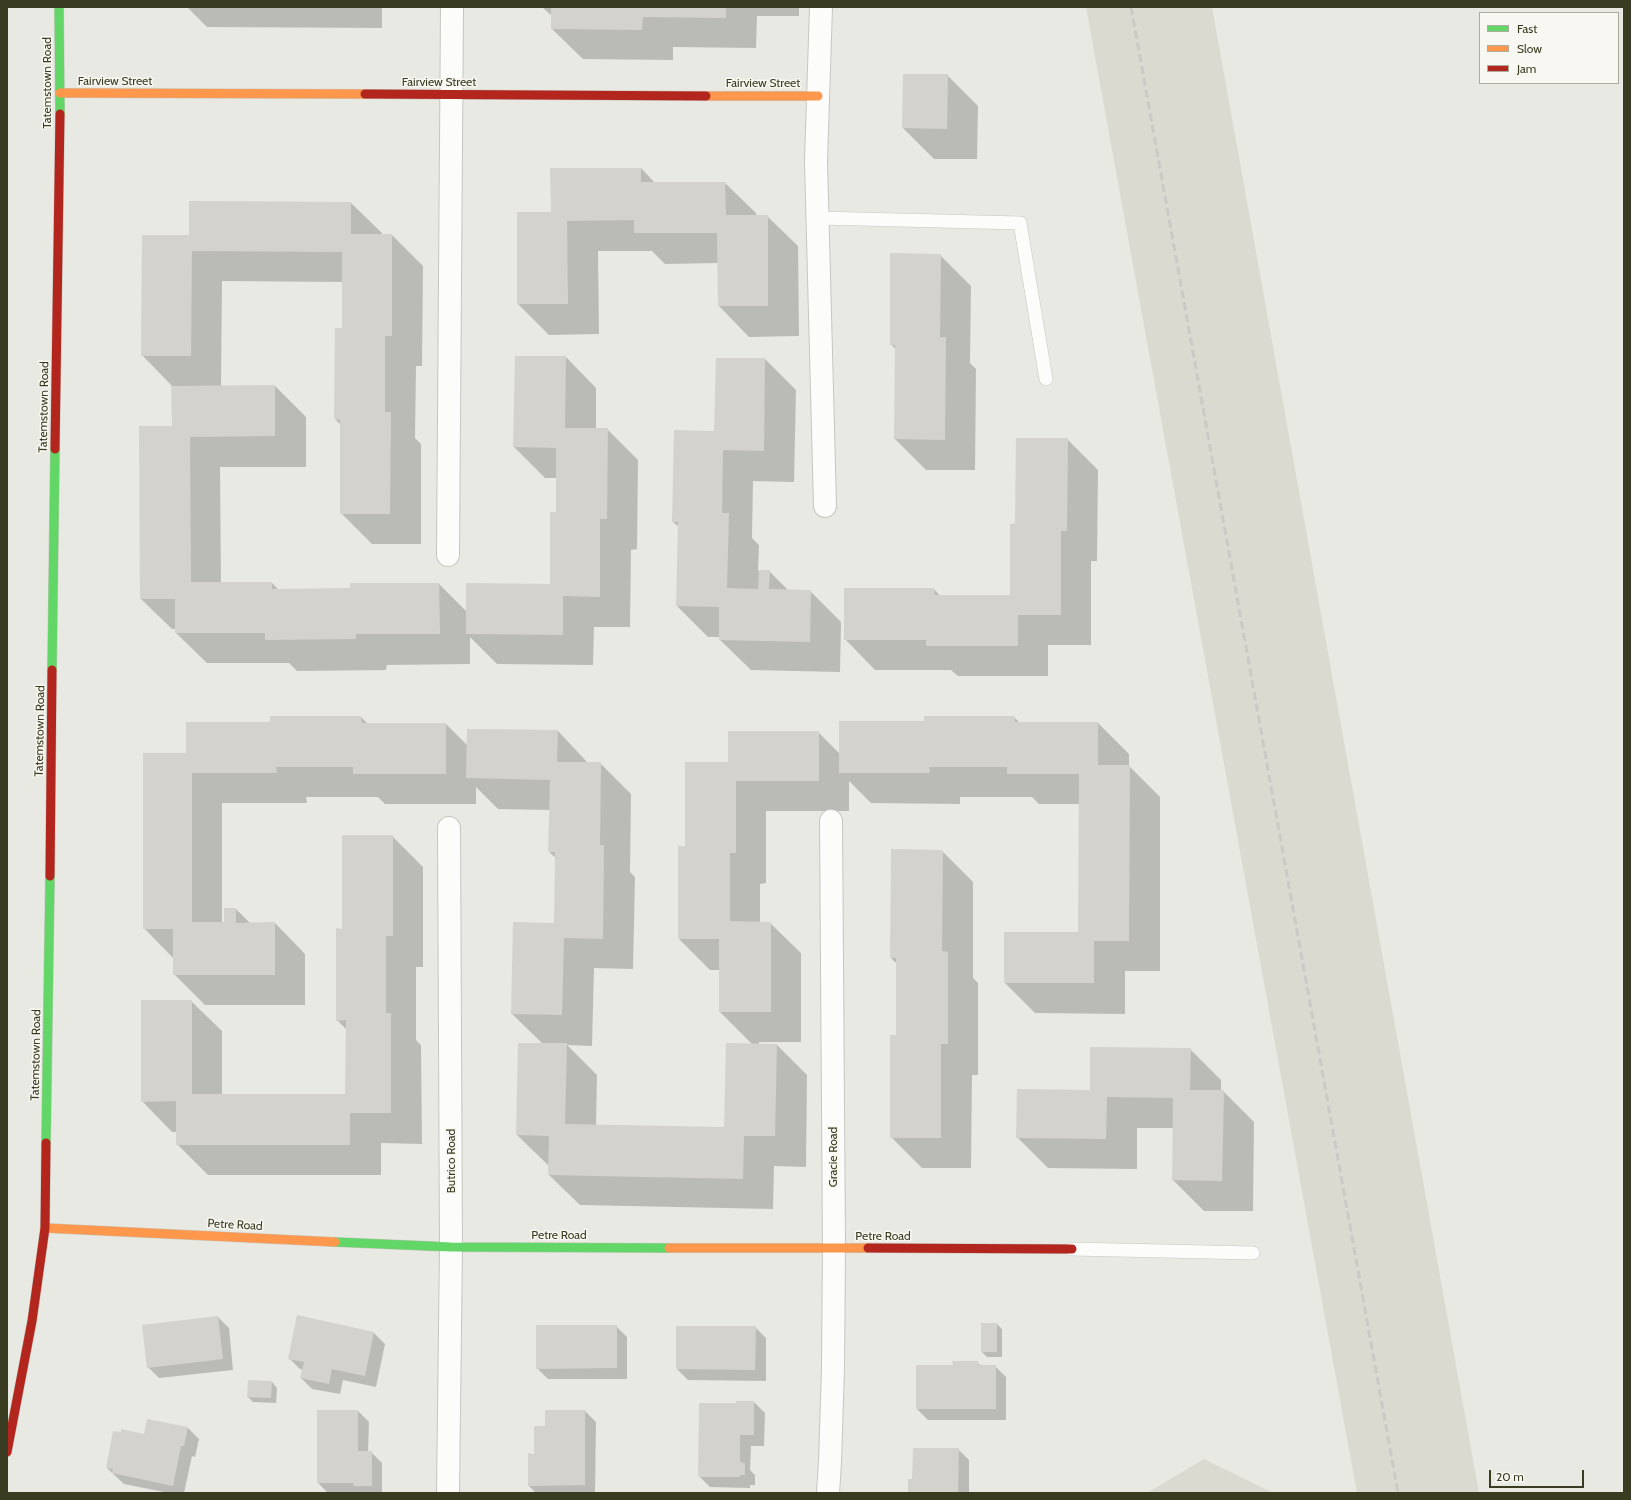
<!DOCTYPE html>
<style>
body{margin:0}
#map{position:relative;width:1631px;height:1500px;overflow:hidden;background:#e9e9e4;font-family:Cabin,sans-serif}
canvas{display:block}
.frame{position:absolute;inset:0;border:8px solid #3a3c21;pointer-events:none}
.legend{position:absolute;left:1479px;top:12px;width:140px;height:72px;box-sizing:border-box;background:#f8f7f1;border:1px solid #acac9e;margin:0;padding:5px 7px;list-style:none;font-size:12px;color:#3a3c21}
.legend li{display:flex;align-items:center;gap:8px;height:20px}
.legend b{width:20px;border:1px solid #acac9e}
.scale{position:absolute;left:1489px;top:1470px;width:95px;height:18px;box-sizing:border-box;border:2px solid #3a3c21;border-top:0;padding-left:5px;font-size:12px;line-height:14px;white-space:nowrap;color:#3a3c21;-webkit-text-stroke:3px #f8f7f1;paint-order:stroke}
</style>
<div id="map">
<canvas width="1631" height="1500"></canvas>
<div class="frame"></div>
<ul class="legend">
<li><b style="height:5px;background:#63d668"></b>Fast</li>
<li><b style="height:5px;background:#ff974d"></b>Slow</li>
<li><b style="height:5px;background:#b3261e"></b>Jam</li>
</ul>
<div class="scale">20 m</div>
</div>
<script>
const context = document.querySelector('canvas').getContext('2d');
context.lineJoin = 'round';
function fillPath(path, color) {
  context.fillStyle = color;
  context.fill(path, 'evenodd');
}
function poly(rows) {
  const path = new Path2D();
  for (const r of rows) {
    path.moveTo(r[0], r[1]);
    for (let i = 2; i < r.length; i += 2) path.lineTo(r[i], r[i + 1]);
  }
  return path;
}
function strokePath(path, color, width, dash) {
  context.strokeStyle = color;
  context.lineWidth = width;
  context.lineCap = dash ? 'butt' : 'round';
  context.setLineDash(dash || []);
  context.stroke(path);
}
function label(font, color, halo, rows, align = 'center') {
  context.font = font + ' Cabin,sans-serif';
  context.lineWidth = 3;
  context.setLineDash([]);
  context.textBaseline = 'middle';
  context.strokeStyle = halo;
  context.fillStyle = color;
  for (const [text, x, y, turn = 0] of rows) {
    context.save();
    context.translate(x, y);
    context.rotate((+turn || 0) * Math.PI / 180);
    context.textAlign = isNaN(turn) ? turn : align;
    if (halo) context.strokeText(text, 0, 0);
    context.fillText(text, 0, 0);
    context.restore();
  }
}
const built = poly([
 [1086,7,1212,7,1479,1493,1357,1493],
 [1204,1459,1273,1493,1147,1493]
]);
const shadow = poly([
 [187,7,382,7,382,28,207,27],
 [542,7,799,7,799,16,757,16,756,48,673,47,673,60,583,59,552,29,552,16],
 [947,75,978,106,977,159,934,159,903,128],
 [641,168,655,183,725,183,756,213,756,216,767,216,798,246,799,336,749,337,719,306,718,263,665,264,652,251,598,251,599,334,549,335,518,304,552,213],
 [190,202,351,203,382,233,382,235,392,235,423,266,422,366,416,366,415,438,421,444,421,544,372,544,341,513,341,425,335,419,343,329,343,282,222,281,221,386,275,386,306,417,306,467,220,467,221,583,272,583,279,590,350,589,439,584,467,612,551,585,557,513,557,478,545,478,514,447,566,357,596,388,596,429,607,429,638,460,637,549,631,550,630,627,594,627,593,665,497,664,470,637,470,664,387,665,386,670,297,671,289,663,207,663,176,633,176,629,172,629,141,599,173,427,172,386,142,355,190,236],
 [940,255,971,286,970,363,976,369,975,470,926,470,895,439,896,350,891,344],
 [717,359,765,359,796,390,794,482,753,481,752,538,759,545,758,571,769,571,789,591,810,591,841,622,840,672,751,670,720,640,720,637,708,637,677,606,679,527,673,522,715,432],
 [1067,439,1098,470,1097,561,1091,561,1091,645,1048,645,1048,676,958,676,951,670,875,670,845,639,934,589,940,596,1011,596],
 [361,717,368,724,446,724,468,746,558,731,588,763,600,763,631,794,630,872,635,877,633,969,594,968,592,1046,567,1045,597,1075,596,1126,725,1128,752,1044,720,1012,720,970,710,970,679,939,686,847,729,763,818,732,840,754,925,722,1014,717,1020,723,1098,723,1129,754,1129,766,1160,797,1160,971,1125,971,1125,1014,1035,1013,1005,983,1079,933,1080,804,1039,804,1032,797,960,797,960,804,871,803,849,781,849,811,766,811,766,883,760,884,760,923,770,923,801,953,801,1042,759,1042,759,1044,777,1045,807,1075,806,1167,774,1166,773,1209,580,1205,549,1175,549,1165,548,1165,517,1135,543,1044,512,1014,555,924,556,858,549,852,550,810,498,809,476,787,476,804,385,804,378,797,306,797,307,803,222,803,222,923,225,923,236,909,250,923,275,923,305,954,305,1005,205,1005,174,974,174,959,144,928,187,754,271,723],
 [392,836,423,867,423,967,416,967,416,1040,421,1045,422,1144,381,1143,381,1175,208,1175,177,1144,177,1132,172,1132,142,1101,191,1001,222,1031,222,1095,346,1095,347,1030,337,1020,343,930],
 [942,851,973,882,973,978,978,983,978,1075,972,1075,971,1168,922,1168,891,1137,897,1036,897,964,891,958],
 [1190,1049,1221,1080,1221,1091,1223,1091,1254,1122,1253,1211,1204,1211,1173,1180,1174,1128,1137,1128,1137,1169,1048,1168,1017,1137,1091,1091],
 [218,1317,229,1328,233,1370,159,1378,148,1367],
 [997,1324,1002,1329,1002,1357,987,1357,982,1352],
 [616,1326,627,1337,627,1379,548,1379,537,1368],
 [755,1327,766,1338,766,1381,688,1380,677,1369],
 [374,1333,385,1344,376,1387,343,1380,340,1394,312,1389,301,1378,303,1370,300,1369,289,1358],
 [977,1362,981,1366,995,1366,1006,1377,1006,1420,928,1420,917,1409,954,1366],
 [272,1382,277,1388,276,1403,253,1402,248,1397],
 [754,1402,765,1413,764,1446,751,1446,750,1470,755,1475,755,1485,750,1485,750,1488,710,1487,699,1476,737,1404],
 [358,1411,369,1422,368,1452,371,1452,382,1463,382,1493,328,1493,318,1483],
 [585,1411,596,1422,595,1493,536,1493,529,1486,529,1454,535,1455,546,1427],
 [148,1420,188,1428,199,1439,195,1457,192,1456,184,1493,169,1493,124,1484,107,1468,145,1435],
 [958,1449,969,1460,969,1493,909,1493,913,1480]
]);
const building = poly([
 [551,7,726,7,726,18,643,17,642,30,551,29],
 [903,74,948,74,947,129,902,128],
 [550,168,641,168,641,182,725,182,726,215,768,215,768,306,718,306,717,233,634,233,634,220,567,221,568,304,517,304,517,212,551,212],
 [189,201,351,202,351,234,392,234,392,336,385,336,385,412,391,412,390,514,340,514,340,420,334,419,335,328,342,328,342,252,192,251,191,356,141,356,142,235,189,235],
 [890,253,941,254,940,337,946,337,945,440,894,439,895,345,890,345],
 [515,356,566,356,565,428,608,428,607,519,600,519,600,597,563,596,563,635,466,634,466,583,550,584,550,512,556,512,556,448,513,447],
 [716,358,765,358,764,451,723,450,722,513,729,513,727,588,758,589,759,570,770,570,769,589,811,590,810,642,719,640,719,607,676,606,678,522,672,522,674,430,714,431],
 [275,385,275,436,190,437,191,582,272,582,272,589,350,588,350,583,439,583,440,634,356,634,356,639,265,640,265,633,175,633,175,599,140,599,139,426,172,426,171,386],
 [1016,438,1068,438,1067,531,1061,531,1061,615,1018,615,1018,646,926,646,926,640,844,640,844,588,934,588,935,595,1010,595,1010,524,1015,523],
 [270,716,361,716,362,723,446,723,446,774,353,774,353,767,276,767,277,773,192,773,192,922,224,922,224,908,236,908,236,923,275,922,275,975,173,975,173,929,143,929,143,753,186,753,186,722,270,722],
 [924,716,1015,716,1015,722,1098,722,1098,765,1130,765,1129,941,1094,941,1094,983,1004,983,1004,932,1078,932,1079,774,1007,774,1007,767,929,767,930,773,839,773,839,721,924,721],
 [467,729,558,730,557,762,601,762,600,845,604,845,603,939,564,938,562,1015,511,1014,513,922,554,923,555,852,548,852,550,780,466,778],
 [728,731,819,731,819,781,736,781,736,853,730,853,730,921,771,922,771,1012,719,1012,719,939,678,939,678,846,685,846,685,762,728,762],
 [342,835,393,835,393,936,386,936,386,1013,391,1013,391,1113,350,1113,350,1145,176,1145,176,1101,141,1102,141,1000,192,1000,192,1094,345,1094,346,1020,336,1021,336,928,342,929],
 [891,849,943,850,942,951,948,952,948,1044,941,1044,941,1138,890,1138,890,1035,896,1035,896,958,890,958],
 [518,1043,567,1043,565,1124,724,1127,726,1043,777,1044,775,1136,744,1136,743,1179,548,1175,549,1136,516,1135],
 [1090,1047,1191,1048,1190,1090,1224,1090,1222,1181,1172,1180,1173,1098,1107,1097,1106,1139,1016,1138,1017,1089,1090,1090],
 [297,1315,374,1332,365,1376,332,1369,329,1384,300,1378,304,1362,288,1359],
 [218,1316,223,1359,147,1368,142,1325],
 [981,1323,997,1323,997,1352,981,1352],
 [536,1325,617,1325,617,1368,536,1369],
 [676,1326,756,1326,755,1370,676,1369],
 [952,1361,978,1361,978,1365,996,1365,996,1409,916,1409,916,1365,953,1365],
 [248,1380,272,1381,271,1398,247,1397],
 [736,1401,754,1401,754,1435,740,1435,740,1462,745,1463,745,1475,740,1475,740,1477,698,1477,699,1403,736,1403],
 [317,1410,358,1410,358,1451,372,1451,372,1486,354,1486,353,1483,317,1483],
 [545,1410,585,1410,585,1485,528,1486,528,1453,534,1454,534,1426,545,1426],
 [147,1419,188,1427,184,1446,181,1446,173,1486,112,1473,113,1469,106,1468,113,1431,121,1432,121,1429,144,1434],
 [913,1448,959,1448,958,1493,908,1493,908,1479,912,1479]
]);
const lane = poly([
 [818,218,1020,223,1046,379],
 [1072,1249,1253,1253]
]);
const street = poly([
 [821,7,816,161,825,506],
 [448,555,452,7],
 [448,1493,451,1247,449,828],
 [828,1493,830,1462,833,1368,834,1247,831,821]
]);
const fast = poly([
 [59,7,60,114],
 [52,670,55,449],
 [46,1143,50,876],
 [335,1242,451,1247,669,1248]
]);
const slow = poly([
 [60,93,365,94],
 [706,96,818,96],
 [45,1228,335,1242],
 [669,1248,868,1248]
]);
const jam = poly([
 [365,94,706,96],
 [55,449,60,114],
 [50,876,52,670],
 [868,1248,1072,1249],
 [7,1452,32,1321,45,1228,46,1143]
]);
const rail = poly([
 [1131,7,1398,1493]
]);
const streetNames = [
 ["Fairview Street",115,81],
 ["Fairview Street",439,82],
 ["Tatemstown Road",47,83,-90],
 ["Fairview Street",763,83],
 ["Tatemstown Road",44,407,-89],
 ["Tatemstown Road",40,731,-89],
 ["Tatemstown Road",36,1055,-89],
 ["Gracie Road",833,1157,-90],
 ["Butrico Road",451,1161,-90],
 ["Petre Road",235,1225,3],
 ["Petre Road",559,1235],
 ["Petre Road",883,1236]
];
fillPath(built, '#dadad1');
fillPath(shadow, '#0003');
fillPath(building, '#d3d2cd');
strokePath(lane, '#c6c6c1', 14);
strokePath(street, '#c6c6c1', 24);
strokePath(fast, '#c5c5be', 10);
strokePath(slow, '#c5c5be', 10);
strokePath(jam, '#c5c5be', 10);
strokePath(lane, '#fcfcfb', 13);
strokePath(street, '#fcfcfb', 22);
strokePath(fast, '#63d668', 9);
strokePath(slow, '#ff974d', 9);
strokePath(jam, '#b3261e', 9);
strokePath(rail, '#cacac7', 3, [8, 4]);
label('12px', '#3a3c21', '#f8f7f1', streetNames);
</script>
